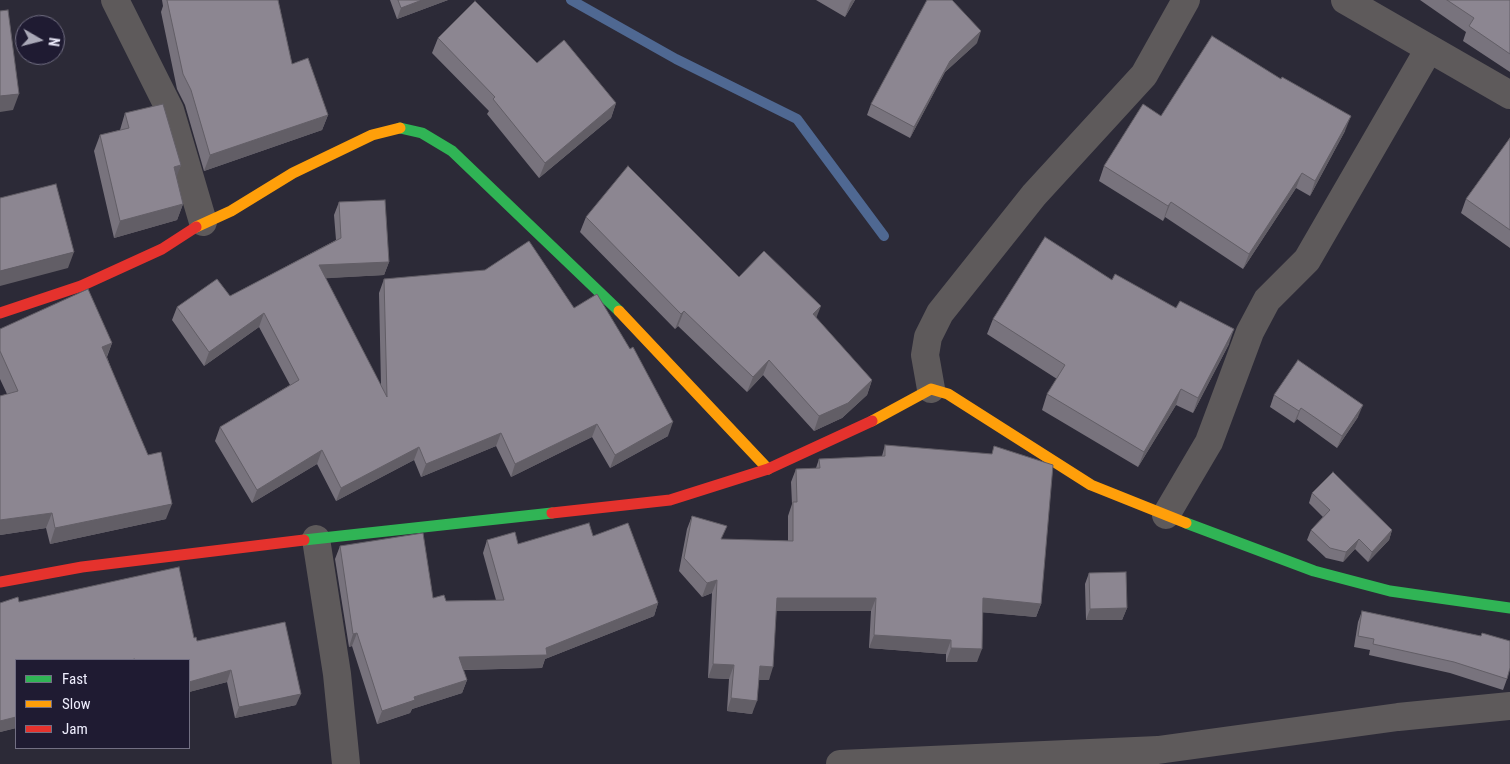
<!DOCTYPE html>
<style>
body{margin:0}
#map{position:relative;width:1510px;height:764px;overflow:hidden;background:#2c2a37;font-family:"Roboto Condensed",sans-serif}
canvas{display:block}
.legend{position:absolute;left:15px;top:659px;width:175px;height:90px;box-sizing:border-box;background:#1f1b32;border:1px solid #726f83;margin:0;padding:6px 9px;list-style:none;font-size:15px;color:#eeedfd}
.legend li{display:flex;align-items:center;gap:10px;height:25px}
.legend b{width:25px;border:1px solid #726f83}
.north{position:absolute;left:15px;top:15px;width:50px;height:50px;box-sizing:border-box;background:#1f1b32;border:1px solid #726f83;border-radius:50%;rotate:98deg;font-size:14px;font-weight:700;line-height:20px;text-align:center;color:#eeedfd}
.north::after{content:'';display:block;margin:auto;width:18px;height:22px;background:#aaa9b8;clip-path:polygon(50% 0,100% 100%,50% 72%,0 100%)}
</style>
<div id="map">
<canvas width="1510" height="764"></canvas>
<ul class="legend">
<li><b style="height:6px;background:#30b455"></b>Fast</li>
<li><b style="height:6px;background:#ff9f0a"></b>Slow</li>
<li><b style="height:6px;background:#e5322d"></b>Jam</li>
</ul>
<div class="north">N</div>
</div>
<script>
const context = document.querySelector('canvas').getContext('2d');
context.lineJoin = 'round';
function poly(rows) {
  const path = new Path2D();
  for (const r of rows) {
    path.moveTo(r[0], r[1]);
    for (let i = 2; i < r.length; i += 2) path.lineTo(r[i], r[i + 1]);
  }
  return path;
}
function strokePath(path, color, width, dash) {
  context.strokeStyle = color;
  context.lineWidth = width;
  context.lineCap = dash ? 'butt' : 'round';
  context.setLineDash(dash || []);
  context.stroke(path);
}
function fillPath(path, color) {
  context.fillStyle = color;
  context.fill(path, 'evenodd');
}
const stream = poly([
 [571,0,676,59,797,119,884,236]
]);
const street = poly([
 [115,0,170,110,203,222],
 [1345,0,1510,95],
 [931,389,925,355,928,337,940,313,1034,195,1144,75,1186,0],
 [1166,515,1209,442,1250,332,1267,300,1307,260,1429,49],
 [316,539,337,674,346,764],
 [840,764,1158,750,1398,717,1510,706]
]);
const fast = poly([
 [400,128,422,133,452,151,619,311],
 [1186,523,1314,571,1390,591,1510,608],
 [304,540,552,513]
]);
const slow = poly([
 [196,227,231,211,293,173,372,135,400,128],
 [619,311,768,469],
 [872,421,931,389,948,394,1091,485,1186,523]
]);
const jam = poly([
 [0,313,81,286,162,249,196,227],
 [552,513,670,500,768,469,872,421],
 [0,582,82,567,304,540]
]);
const wall = poly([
 [162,0,278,0,292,64,328,115,322,130,204,171,185,105,177,89,161,12,163,6],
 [390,0,448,0,397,19],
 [816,0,855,0,845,17],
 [1420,0,1510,0,1510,72,1463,41,1466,32],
 [438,38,616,103,611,118,539,178,487,114,489,111,432,53],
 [977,43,945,72,910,138,867,115,871,104],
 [125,113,181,165,176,176,183,204,177,220,114,238,94,151,100,135,120,130],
 [1161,116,1345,131,1310,196,1296,188,1243,269,1165,217,1163,221,1099,181,1104,166],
 [1510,138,1510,248,1461,213,1466,199],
 [339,202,389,262,384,275,325,278,381,386,379,293,384,279,574,308,668,436,610,468,592,437,511,477,496,446,421,477,414,460,336,501,317,464,252,503,215,441,220,427,290,385,259,327,204,366,172,320,177,307,230,296,336,240,334,215],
 [586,217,739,277,816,318,872,380,867,395,842,418,814,431,763,375,747,392,678,326,675,329,580,232],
 [1112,280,1229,344,1193,413,1176,405,1138,467,1042,410,1047,394,1057,379,987,334,993,319],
 [0,329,112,343,107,357,166,519,50,544,46,528,0,535,0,396,7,394,0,379],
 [1274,395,1358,417,1337,448,1297,419,1294,423,1270,407],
 [885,445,1041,604,1036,617,982,612,977,662,946,662,946,654,869,648,871,611,776,611,769,680,759,680,752,714,727,711,729,679,708,678,712,593,702,597,679,571,687,529,692,516,722,539,788,541,788,516,792,504,791,482,796,469,816,468,819,459,882,456],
 [1312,493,1392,530,1389,540,1368,562,1355,549,1343,562,1326,558,1307,540,1311,530,1323,517,1309,503],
 [593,536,658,603,654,616,545,659,542,668,463,670,467,680,462,693,412,709,410,713,377,724,352,646,349,647,335,559,340,546,433,598,446,601,496,600,483,553,487,540,518,544],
 [1089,573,1127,608,1122,620,1086,620,1085,584],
 [19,602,194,638,197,641,296,705,235,718,227,682,189,692,189,660,16,660,16,728,0,732],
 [1362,611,1481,636,1507,679,1503,690,1450,673,1369,655,1370,650,1354,647,1358,622]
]);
const shadedWall = poly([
 [422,0,448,0,397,19,401,8],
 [852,0,855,0,845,17,850,3],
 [981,31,977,43,945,72,910,138,914,127,950,61],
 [19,94,13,110,0,112,0,96],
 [616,103,611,118,539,178,545,163],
 [328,115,322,130,204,171,210,155],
 [1351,116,1345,131,1310,196,1315,181],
 [181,165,175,181,174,167],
 [1302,173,1296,188,1243,269,1249,254],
 [1171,202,1165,217,1163,221,1168,206],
 [183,204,177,220,114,238,120,221],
 [74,252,68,268,0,286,0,271],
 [389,262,384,275,314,279,319,265],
 [821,306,815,321,813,314],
 [684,311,678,326,675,329,681,314],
 [264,313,259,327,204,366,209,352],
 [1234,329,1229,344,1193,413,1198,398],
 [112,343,106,358,102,347],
 [769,360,763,375,747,392,753,377],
 [872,380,867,395,842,418,814,431,819,416],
 [1181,389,1176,405,1138,467,1144,452],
 [1363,405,1358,417,1337,448,1342,436],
 [1301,408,1297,419,1294,423,1299,411],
 [673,422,668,436,610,468,615,455],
 [597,424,592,437,511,477,515,464],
 [501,433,496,446,421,477,426,464],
 [419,447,414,460,336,501,341,488],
 [322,450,317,464,252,503,257,490],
 [172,504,166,519,50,544,55,528],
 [52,513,46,528,0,535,0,520],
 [1392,530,1389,540,1368,562,1372,552],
 [1359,539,1355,549,1343,562,1346,552],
 [717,580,712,593,702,597,707,583],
 [777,598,876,598,871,611,772,611],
 [983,598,1041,604,1036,617,978,612],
 [658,603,654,616,545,659,542,668,455,670,459,657,546,648],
 [1127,608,1122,620,1086,620,1090,609],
 [357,633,352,646,349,647,353,634],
 [874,635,951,640,946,654,869,648],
 [951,648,982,649,977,662,946,662],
 [713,664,734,665,729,679,708,678],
 [760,666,773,667,769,680,755,680],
 [231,670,227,682,189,692,189,682],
 [467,680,462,693,412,709,410,713,377,724,382,711,414,697],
 [301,694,296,705,235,718,239,707],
 [731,698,757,701,752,714,727,711],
 [16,717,16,728,0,732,0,721]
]);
const building = poly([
 [167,0,278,0,292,64,308,58,328,115,210,155,191,90,183,74,167,0],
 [398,0,422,0,401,8,398,0],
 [927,0,952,0,981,31,950,61,914,127,871,104,927,0],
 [1447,0,1510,0,1510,54,1469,26,1474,18,1447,0],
 [475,1,537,63,564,40,616,103,545,163,493,99,495,97,438,38,475,1],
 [8,10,19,94,0,96,0,11,8,10],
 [1212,36,1281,79,1282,77,1351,116,1315,181,1302,173,1249,254,1171,202,1168,206,1104,166,1143,104,1161,116,1212,36],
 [163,104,181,165,174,167,183,204,120,221,100,135,129,128,125,113,163,104],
 [1510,138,1510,230,1466,199,1510,138],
 [628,166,739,277,764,251,821,306,813,314,872,380,848,403,819,416,769,360,753,377,684,311,681,314,586,217,628,166],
 [56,184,74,252,0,271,0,198,56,184],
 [385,200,389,262,319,265,387,397,384,279,485,270,529,241,574,308,597,294,630,349,633,347,673,422,615,455,597,424,515,464,501,433,426,464,419,447,341,488,322,450,257,490,220,427,299,380,264,313,209,352,177,307,217,279,230,296,341,238,339,202,385,200],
 [1045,237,1112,280,1115,274,1176,308,1180,301,1234,329,1198,398,1181,389,1144,452,1047,394,1065,365,993,319,1045,237],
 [88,289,112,343,102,347,148,455,161,452,172,504,55,528,52,513,0,520,0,396,18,391,0,351,0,329,88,289],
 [1298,360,1363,405,1342,436,1301,408,1299,411,1274,395,1298,360],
 [885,445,992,454,994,446,1053,465,1041,604,983,598,982,649,951,648,951,640,874,635,876,598,777,598,773,667,760,666,757,701,731,698,734,665,713,664,717,580,707,583,684,558,692,516,727,526,721,539,793,541,793,502,797,502,796,469,820,468,819,459,885,456,885,445],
 [1333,472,1392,530,1372,552,1359,539,1346,552,1330,548,1311,530,1330,510,1312,493,1333,472],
 [589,523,593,536,628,523,658,603,546,648,547,655,459,657,467,680,414,697,415,700,382,711,357,633,353,634,340,546,423,533,433,598,444,595,446,601,504,600,487,540,515,532,518,544,589,523],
 [179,567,194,638,196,637,197,641,285,622,301,694,239,707,231,670,189,682,189,660,136,660,135,659,130,660,16,660,16,717,0,721,0,603,18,597,19,602,179,567],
 [1126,572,1127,608,1090,609,1089,573,1126,572],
 [1362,611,1481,636,1482,633,1510,641,1510,668,1507,679,1454,662,1373,644,1374,639,1358,636,1362,611]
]);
strokePath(stream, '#4f6892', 10);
strokePath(street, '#5e5a5b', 28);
strokePath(fast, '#30b455', 11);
strokePath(slow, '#ff9f0a', 11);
strokePath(jam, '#e5322d', 11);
fillPath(wall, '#78737d');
fillPath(shadedWall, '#625e66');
fillPath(building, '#8c8691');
strokePath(building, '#625e66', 1);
</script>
